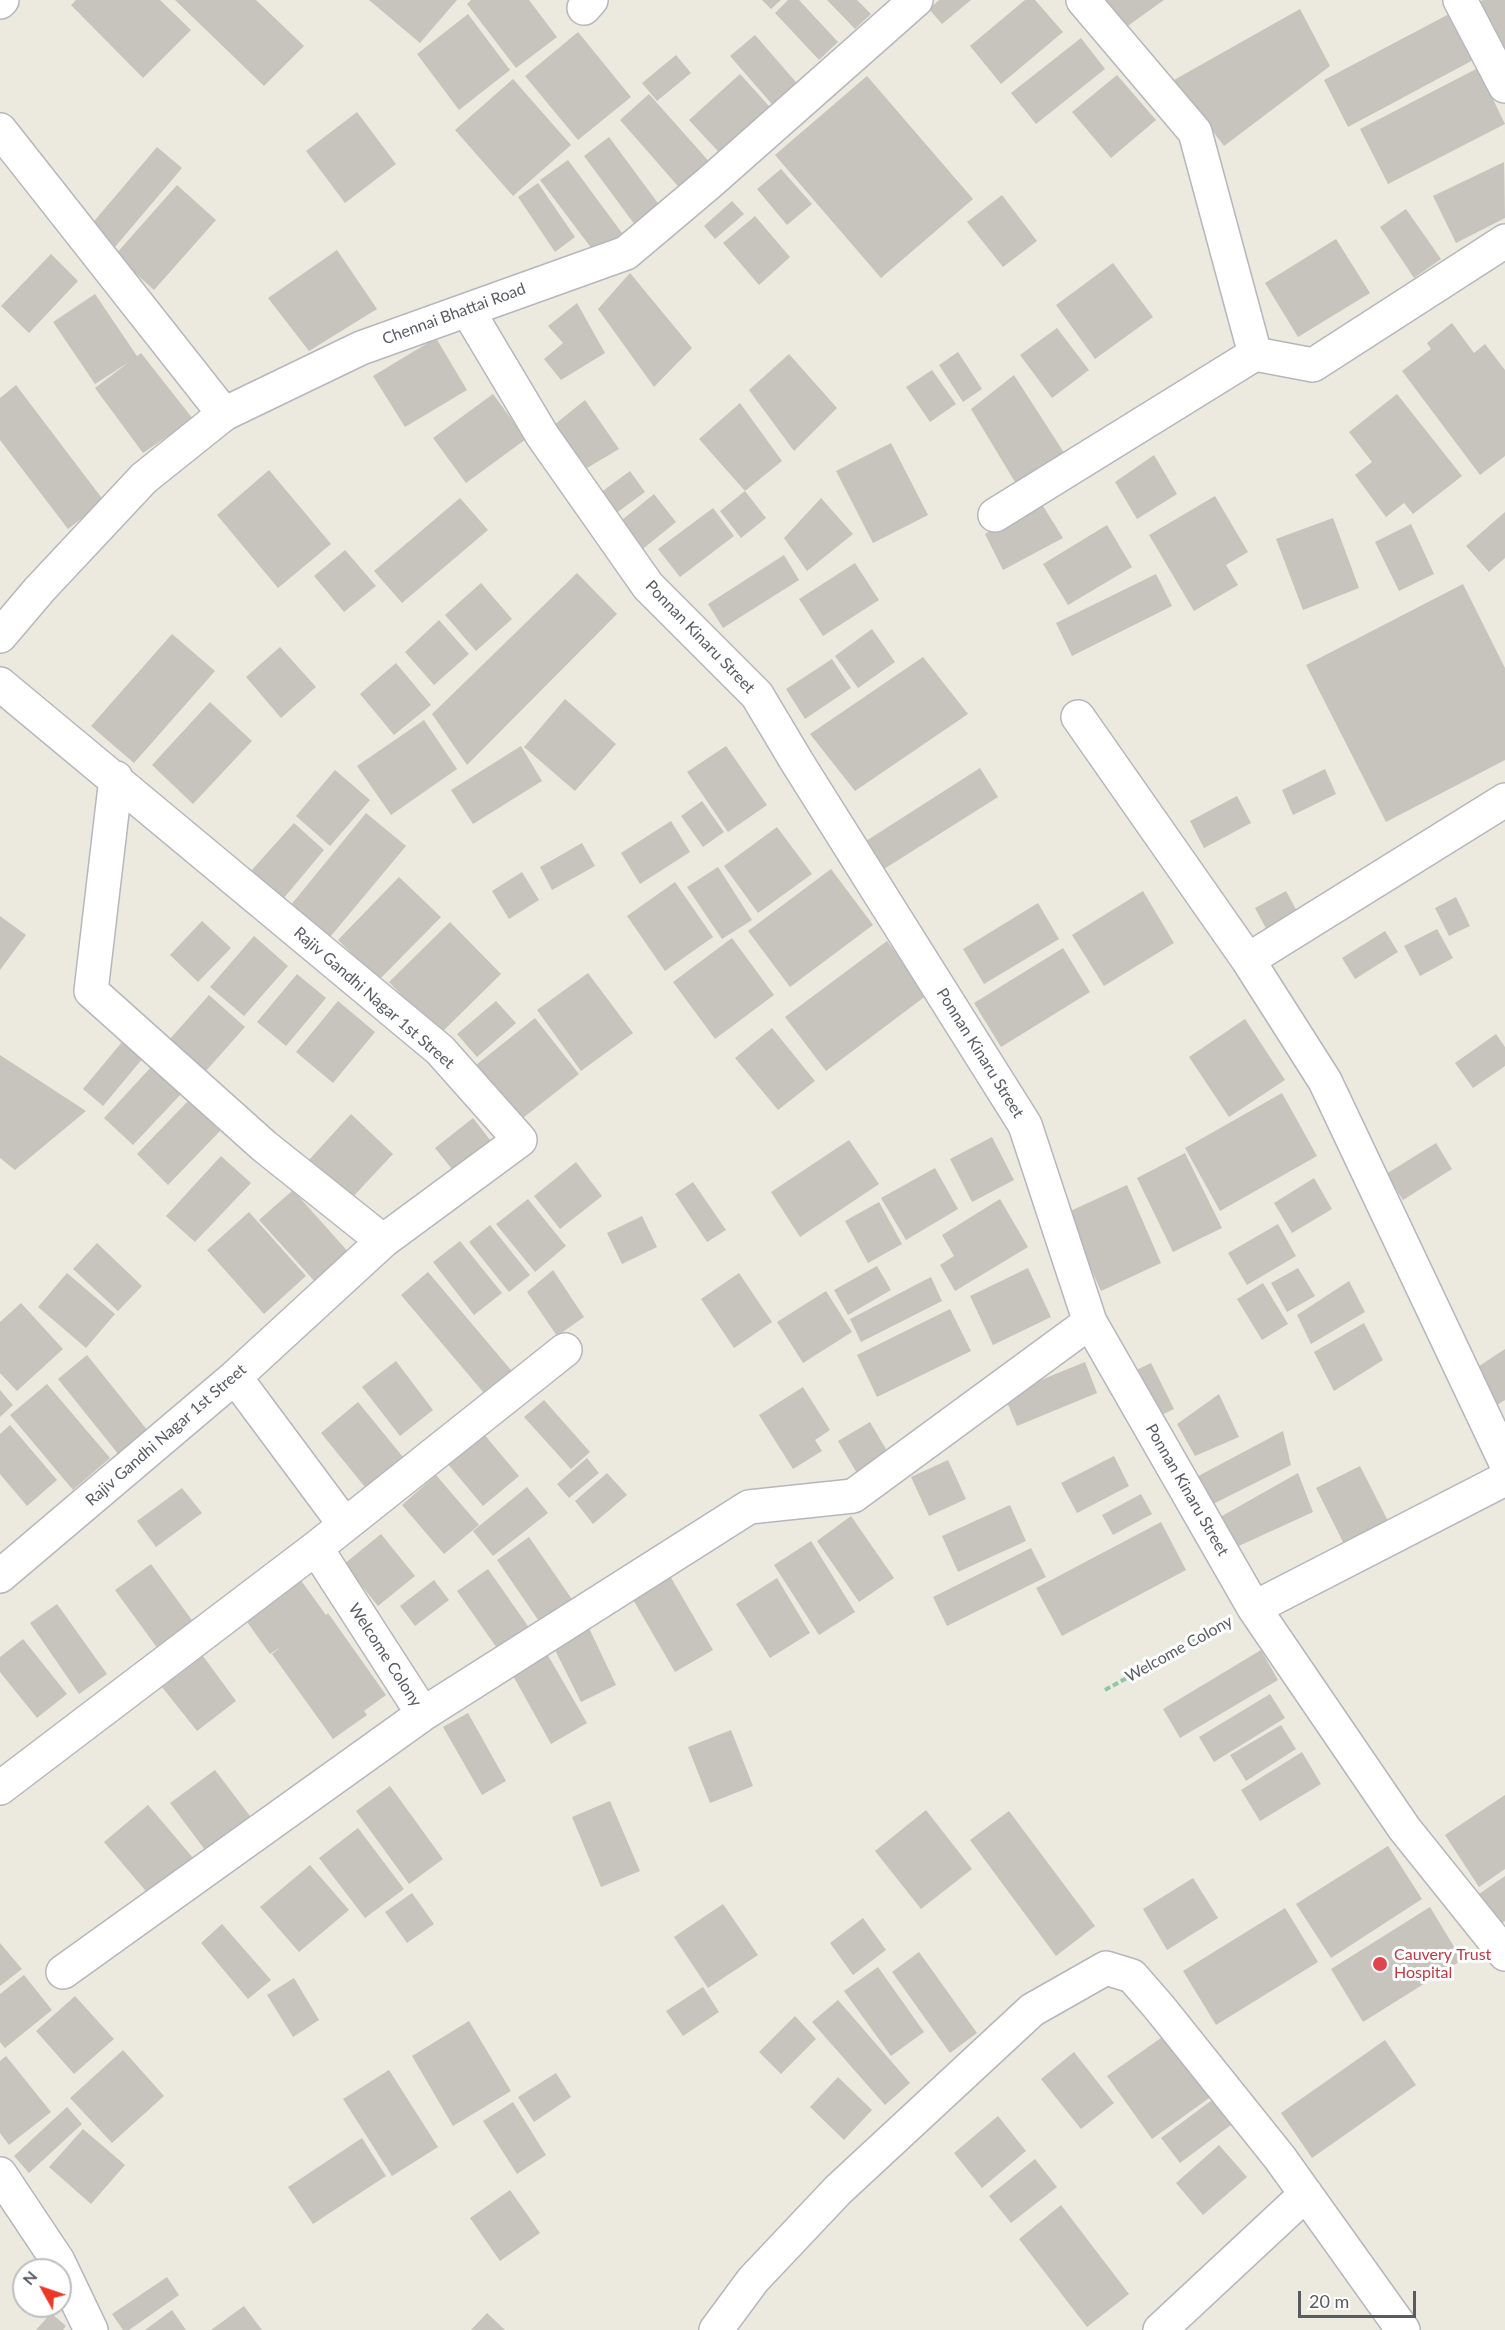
<!DOCTYPE html>
<style>
body{margin:0}
#map{position:relative;width:1505px;height:2330px;overflow:hidden;background:#ece9df;font-family:Lato,sans-serif}
canvas{display:block}
.north{position:absolute;left:12px;top:2258px;width:60px;height:60px;box-sizing:border-box;background:#fff;border:2px solid #bcbec0;border-radius:50%;rotate:310deg;font-size:16px;font-weight:700;line-height:24px;text-align:center;color:#585c61}
.north::after{content:'';display:block;margin:auto;width:21px;height:27px;background:#ec3824;clip-path:polygon(50% 0,100% 100%,50% 72%,0 100%)}
.scale{position:absolute;left:1298px;top:2291px;width:118px;height:27px;box-sizing:border-box;border:3px solid #585c61;border-top:0;padding-left:8px;font-size:18px;line-height:21px;white-space:nowrap;color:#585c61;-webkit-text-stroke:4px #fff;paint-order:stroke}
</style>
<div id="map">
<canvas width="1505" height="2330"></canvas>
<div class="north">N</div>
<div class="scale">20 m</div>
</div>
<script>
const context = document.querySelector('canvas').getContext('2d');
context.lineJoin = 'round';
function fillPath(path, color) {
  context.fillStyle = color;
  context.fill(path, 'evenodd');
}
function poly(rows) {
  const path = new Path2D();
  for (const r of rows) {
    path.moveTo(r[0], r[1]);
    for (let i = 2; i < r.length; i += 2) path.lineTo(r[i], r[i + 1]);
  }
  return path;
}
function strokePath(path, color, width, dash) {
  context.strokeStyle = color;
  context.lineWidth = width;
  context.lineCap = dash ? 'butt' : 'round';
  context.setLineDash(dash || []);
  context.stroke(path);
}
function label(font, color, halo, rows, align = 'center') {
  context.font = font + ' Lato,sans-serif';
  context.lineWidth = 6;
  context.setLineDash([]);
  context.textBaseline = 'middle';
  context.strokeStyle = halo;
  context.fillStyle = color;
  for (const [text, x, y, turn = 0] of rows) {
    context.save();
    context.translate(x, y);
    context.rotate((+turn || 0) * Math.PI / 180);
    context.textAlign = isNaN(turn) ? turn : align;
    if (halo) context.strokeText(text, 0, 0);
    context.fillText(text, 0, 0);
    context.restore();
  }
}
const building = poly([
 [76,0,160,0,191,30,143,78,71,5],
 [175,0,256,0,304,46,264,86],
 [369,0,457,0,420,43],
 [471,0,529,0,557,37,516,68,467,4],
 [762,0,781,0,771,9],
 [788,0,799,0,838,42,819,60,775,13],
 [827,0,857,0,871,14,855,29],
 [939,0,971,0,942,24,929,9],
 [1025,0,1035,0,1063,32,1001,84,970,46],
 [1101,0,1164,0,1122,30],
 [1483,0,1505,0,1505,52,1477,3],
 [1300,9,1330,66,1224,146,1174,80],
 [1451,13,1475,59,1348,127,1324,80],
 [468,14,510,70,459,110,417,54],
 [578,32,631,97,578,140,525,76],
 [755,35,802,89,778,111,730,56],
 [1081,38,1105,69,1036,124,1011,93],
 [676,55,691,73,657,101,642,83],
 [1478,68,1505,124,1388,184,1360,129],
 [740,74,778,116,727,161,689,120],
 [1117,75,1156,120,1111,158,1072,112],
 [867,76,973,199,881,278,775,155],
 [513,79,571,145,513,196,455,130],
 [649,94,713,166,684,193,620,120],
 [357,112,396,164,345,203,306,151],
 [609,137,663,210,638,229,584,156],
 [157,147,182,168,115,247,90,226],
 [568,160,625,237,598,257,540,180],
 [1504,162,1505,218,1456,243,1433,196],
 [781,169,812,204,787,225,757,189],
 [538,183,575,237,555,252,518,197],
 [177,185,216,220,154,290,115,255],
 [1002,195,1037,241,1003,267,967,222],
 [732,201,744,214,715,239,704,226],
 [1406,209,1441,259,1414,278,1380,227],
 [755,216,790,257,759,285,723,243],
 [1336,239,1370,293,1298,337,1265,283],
 [337,250,377,309,309,351,268,298],
 [51,254,78,281,29,333,1,306],
 [1113,263,1153,317,1095,359,1056,305],
 [630,273,692,348,654,387,598,309],
 [95,294,137,356,141,353,193,419,143,453,95,388,129,362,95,384,53,322],
 [577,303,605,353,561,380,544,359,563,343,548,326],
 [1452,323,1474,353,1485,344,1505,370,1505,456,1480,475,1402,371,1431,349,1427,343],
 [1057,328,1089,370,1052,398,1020,355],
 [436,338,467,390,405,427,373,376],
 [958,352,982,389,963,402,939,365],
 [789,354,837,408,794,451,749,390],
 [932,370,956,404,930,422,906,387],
 [1014,375,1070,462,1021,492,971,409],
 [16,385,104,501,68,529,0,440,0,398],
 [493,394,526,439,466,483,433,438],
 [1397,394,1462,476,1413,514,1404,503,1386,517,1355,475,1372,462,1349,432],
 [585,400,619,449,587,468,554,425],
 [740,403,782,461,745,491,699,439],
 [891,443,928,515,873,543,836,471],
 [1154,455,1177,494,1137,519,1115,482],
 [269,470,331,544,278,588,217,515],
 [630,471,645,492,611,517,596,496],
 [745,491,766,518,741,538,720,511],
 [654,494,676,522,639,552,617,524],
 [1215,496,1248,552,1226,565,1238,585,1194,611,1149,535],
 [460,498,488,530,402,603,374,571],
 [821,498,853,534,807,571,784,538],
 [1038,498,1063,538,1003,570,985,534],
 [713,508,734,536,680,577,658,549],
 [1505,512,1505,558,1489,572,1466,546],
 [1333,518,1359,588,1303,610,1276,539],
 [1411,524,1434,574,1399,591,1375,542],
 [1107,525,1132,567,1068,605,1043,564],
 [345,550,376,586,344,612,314,576],
 [784,555,799,580,723,628,708,604],
 [855,563,879,600,823,636,799,599],
 [577,573,617,614,467,765,432,714],
 [1156,574,1172,606,1072,656,1056,623],
 [481,583,512,619,476,651,445,615],
 [1463,584,1505,668,1505,760,1386,822,1306,665],
 [439,620,469,654,434,685,405,652],
 [872,629,895,662,858,688,835,656],
 [172,634,215,671,134,763,91,726],
 [280,647,316,687,281,718,246,677],
 [923,657,968,714,855,791,810,734],
 [832,659,851,688,805,719,786,689],
 [396,663,431,705,394,735,360,694],
 [565,699,616,744,575,791,524,747],
 [210,702,252,741,193,804,152,765],
 [424,720,457,769,391,815,357,766],
 [521,746,542,781,473,824,451,790],
 [726,746,767,805,728,832,687,772],
 [980,768,998,797,884,869,866,841],
 [1325,769,1336,794,1293,815,1282,790],
 [335,770,370,800,330,846,296,816],
 [1237,796,1251,823,1204,848,1190,821],
 [702,801,724,832,703,847,681,816],
 [366,813,406,846,325,943,286,911],
 [671,821,690,852,640,884,621,853],
 [294,823,324,850,283,899,251,871],
 [777,827,812,874,758,913,724,866],
 [582,843,595,866,552,890,540,867],
 [718,867,752,920,722,939,687,887],
 [831,869,873,925,790,987,748,931],
 [522,872,539,900,509,919,492,891],
 [399,877,441,917,379,980,338,940],
 [675,882,713,937,665,971,627,916],
 [1143,891,1174,943,1104,986,1072,935],
 [1286,891,1299,915,1268,932,1255,908],
 [1456,897,1470,926,1449,936,1435,908],
 [1038,903,1059,939,984,984,963,949],
 [0,916,26,935,0,970],
 [202,921,231,948,198,982,170,955],
 [450,922,501,974,440,1034,389,982],
 [1437,929,1453,958,1420,976,1404,946],
 [1385,931,1398,952,1355,979,1342,958],
 [254,936,288,966,244,1016,210,987],
 [732,938,774,995,715,1039,673,982],
 [887,941,927,995,826,1071,785,1017],
 [1063,948,1090,992,1001,1047,974,1003],
 [588,973,633,1033,581,1071,537,1010],
 [297,974,326,998,286,1046,257,1022],
 [209,995,245,1027,205,1072,169,1040],
 [338,1001,375,1032,333,1083,296,1052],
 [496,1001,516,1023,477,1057,457,1034],
 [535,1018,579,1074,519,1121,476,1065],
 [1245,1019,1285,1080,1229,1117,1189,1057],
 [772,1028,815,1081,778,1110,735,1058],
 [1496,1034,1505,1047,1505,1066,1473,1088,1455,1063],
 [122,1042,143,1058,103,1106,83,1089],
 [0,1055,86,1111,15,1170,0,1158],
 [152,1066,181,1094,133,1145,104,1118],
 [1282,1093,1317,1156,1220,1211,1185,1148],
 [189,1100,220,1131,168,1185,137,1154],
 [351,1114,393,1154,350,1200,308,1161],
 [473,1118,494,1145,456,1174,435,1148],
 [992,1137,1014,1180,972,1202,950,1159],
 [849,1140,879,1184,800,1237,771,1192],
 [1436,1143,1452,1169,1403,1200,1386,1174],
 [1185,1153,1222,1228,1173,1252,1137,1178],
 [221,1156,251,1183,195,1242,166,1216],
 [576,1162,602,1196,560,1229,534,1196],
 [935,1168,958,1209,906,1240,881,1198],
 [1314,1178,1332,1209,1292,1233,1274,1203],
 [693,1182,726,1230,707,1242,675,1194],
 [1127,1185,1161,1263,1101,1291,1066,1213],
 [293,1190,351,1255,318,1285,259,1220],
 [528,1199,566,1246,535,1272,496,1224],
 [1000,1199,1028,1247,955,1291,940,1265,954,1256,942,1235],
 [879,1202,902,1244,868,1263,845,1221],
 [249,1212,306,1276,264,1314,207,1250],
 [642,1216,657,1247,622,1264,607,1233],
 [1278,1224,1296,1256,1247,1285,1228,1253],
 [490,1225,530,1275,509,1292,469,1242],
 [460,1241,502,1293,474,1315,433,1262],
 [97,1243,142,1286,118,1311,73,1269],
 [877,1266,891,1290,848,1315,834,1290],
 [1028,1268,1051,1317,993,1345,970,1296],
 [1298,1268,1315,1296,1287,1312,1271,1283],
 [553,1270,584,1317,557,1336,527,1292],
 [428,1272,516,1376,489,1399,401,1295],
 [67,1273,115,1314,86,1348,38,1307],
 [739,1273,772,1322,734,1348,701,1299],
 [931,1277,942,1301,861,1342,850,1319],
 [1349,1281,1365,1312,1311,1344,1297,1315],
 [1263,1283,1288,1324,1262,1340,1237,1299],
 [826,1291,852,1332,803,1363,777,1322],
 [21,1303,63,1349,17,1391,0,1373,0,1322],
 [950,1309,971,1351,877,1397,857,1355],
 [1364,1323,1383,1360,1334,1391,1314,1352],
 [1505,1349,1505,1400,1491,1409,1467,1374],
 [87,1355,148,1431,119,1455,58,1379],
 [396,1361,433,1410,400,1436,362,1387],
 [1085,1362,1097,1393,1017,1426,1004,1395],
 [1151,1363,1174,1409,1153,1419,1130,1373],
 [47,1384,110,1458,73,1490,10,1415],
 [803,1387,830,1430,815,1440,822,1451,793,1469,759,1415],
 [0,1390,13,1405,0,1417],
 [1219,1394,1239,1437,1195,1456,1177,1424],
 [544,1400,590,1452,571,1469,524,1417],
 [358,1402,407,1462,369,1492,321,1433],
 [870,1422,890,1456,858,1475,838,1441],
 [10,1425,57,1480,27,1506,0,1474,0,1434],
 [478,1427,519,1476,483,1506,442,1457],
 [1283,1431,1291,1465,1203,1509,1189,1481],
 [1114,1456,1129,1486,1077,1513,1061,1483],
 [587,1458,599,1473,569,1498,557,1484],
 [948,1460,966,1499,929,1516,911,1477],
 [1360,1466,1390,1525,1346,1548,1316,1488],
 [607,1473,627,1495,593,1524,575,1501],
 [1298,1473,1313,1512,1230,1550,1215,1520],
 [436,1475,479,1525,444,1554,402,1505],
 [527,1487,548,1513,493,1556,473,1531],
 [182,1488,202,1513,156,1547,137,1521],
 [1141,1494,1152,1514,1113,1535,1102,1515],
 [1010,1505,1026,1541,958,1572,942,1536],
 [851,1516,894,1578,859,1602,817,1541],
 [1161,1522,1186,1570,1062,1636,1036,1588],
 [381,1534,415,1576,378,1606,344,1564],
 [529,1537,578,1608,545,1630,497,1560],
 [811,1541,855,1612,819,1635,774,1565],
 [1031,1548,1046,1577,947,1626,933,1597],
 [151,1564,194,1623,158,1649,115,1590],
 [488,1569,530,1629,499,1651,457,1591],
 [666,1569,713,1650,675,1672,628,1591],
 [777,1578,810,1633,770,1658,736,1604],
 [300,1579,326,1615,328,1613,386,1695,364,1711,367,1715,333,1739,272,1654,282,1646,270,1654,245,1619],
 [434,1580,449,1600,415,1626,400,1606],
 [57,1604,107,1674,79,1694,30,1623],
 [588,1626,616,1685,581,1702,552,1644],
 [23,1639,67,1694,37,1718,0,1672,0,1657],
 [1261,1650,1278,1680,1180,1738,1163,1709],
 [546,1652,587,1723,551,1744,511,1672],
 [203,1656,236,1701,197,1731,162,1687],
 [1270,1694,1285,1718,1214,1762,1199,1737],
 [468,1713,506,1781,482,1795,443,1727],
 [1281,1725,1296,1749,1246,1781,1230,1755],
 [731,1730,753,1786,710,1803,688,1747],
 [1302,1752,1321,1784,1260,1821,1241,1790],
 [215,1770,253,1820,208,1854,170,1803],
 [390,1786,443,1859,409,1884,356,1811],
 [1505,1795,1505,1869,1479,1887,1445,1835],
 [610,1801,640,1871,601,1887,572,1817],
 [148,1805,194,1859,151,1897,104,1842],
 [926,1810,972,1869,921,1909,875,1851],
 [1009,1811,1095,1926,1056,1956,970,1840],
 [358,1828,404,1889,365,1918,319,1858],
 [1388,1846,1422,1899,1331,1958,1296,1904],
 [310,1865,349,1910,299,1952,260,1907],
 [1505,1876,1505,1921,1496,1927,1476,1896],
 [1193,1878,1218,1918,1167,1950,1143,1909],
 [412,1893,434,1924,407,1943,385,1912],
 [723,1904,758,1955,708,1988,674,1937],
 [1430,1907,1462,1960,1363,2022,1331,1969],
 [1285,1908,1318,1962,1216,2025,1183,1971],
 [863,1918,886,1950,853,1975,830,1943],
 [222,1924,271,1980,248,1999,201,1943],
 [0,1943,22,1969,0,1986],
 [919,1952,977,2033,950,2053,892,1972],
 [878,1967,924,2032,891,2056,844,1991],
 [24,1975,52,2010,5,2048,0,2042,0,1994],
 [294,1978,319,2020,293,2037,267,1995],
 [703,1987,719,2012,683,2036,666,2011],
 [75,1996,114,2039,74,2074,36,2031],
 [838,2000,910,2083,885,2105,812,2022],
 [795,2016,816,2039,781,2074,759,2052],
 [469,2021,511,2091,453,2126,412,2056],
 [1168,2033,1212,2096,1152,2139,1107,2076],
 [1385,2040,1416,2085,1312,2158,1281,2113],
 [123,2050,164,2096,112,2143,70,2098],
 [1074,2052,1114,2103,1081,2129,1041,2079],
 [6,2056,51,2112,9,2145,0,2133,0,2061],
 [389,2070,438,2147,392,2176,343,2099],
 [556,2073,571,2097,534,2122,518,2097],
 [838,2077,872,2110,844,2140,810,2107],
 [1212,2100,1231,2125,1180,2163,1161,2138],
 [513,2102,546,2155,517,2174,483,2121],
 [67,2107,82,2124,29,2173,14,2156],
 [998,2116,1026,2151,982,2188,954,2153],
 [83,2129,125,2165,91,2204,49,2167],
 [362,2138,386,2176,313,2224,288,2187],
 [1219,2145,1247,2177,1203,2215,1176,2183],
 [1035,2159,1057,2187,1011,2223,989,2196],
 [510,2190,540,2233,500,2261,470,2218],
 [1061,2205,1129,2294,1087,2327,1019,2239],
 [167,2277,179,2295,129,2330,123,2330,112,2314],
 [244,2306,262,2330,211,2330],
 [172,2310,186,2330,145,2330],
 [51,2313,66,2326,63,2330,36,2330],
 [487,2313,505,2330,471,2330]
]);
const path = poly([
 [1105,1690,1223,1625]
]);
const minor = poly([
 [1460,0,1505,86],
 [0,2,2,0],
 [584,8,591,0],
 [0,130,224,414],
 [468,311,542,435,648,586,757,695,797,762,1025,1125,1090,1322,1254,1608,1404,1828,1505,1954],
 [1255,354,1313,365,1505,241],
 [995,515,1255,354,1195,132,1083,0],
 [0,684,440,1050,520,1140,383,1241,235,1377,0,1576],
 [1078,717,1248,960,1325,1081,1505,1461],
 [116,778,91,991,264,1146,383,1241],
 [1248,960,1505,800],
 [235,1377,345,1525],
 [316,1548,565,1350],
 [1254,1608,1505,1479],
 [0,1788,316,1548,423,1714,749,1507,853,1496,1090,1322],
 [63,1972,423,1714],
 [0,2174,58,2261,91,2330],
 [716,2330,753,2280,838,2190,1032,2010,1106,1968,1132,1976,1159,2007,1280,2158,1403,2330],
 [1160,2330,1306,2194]
]);
const tertiary = poly([
 [0,636,40,589,144,478,224,414,361,348,626,253,709,183,916,0]
]);
const markers = [
 [1380,1964,8,"#e0444e"]
];
const streetNames = [
 ["Chennai Bhattai Road",454,314,-20],
 ["Ponnan Kinaru Street",700,637,46],
 ["Rajiv Gandhi Nagar 1st Street",374,998,41],
 ["Ponnan Kinaru Street",980,1053,58],
 ["Rajiv Gandhi Nagar 1st Street",166,1435,-41],
 ["Ponnan Kinaru Street",1187,1490,60],
 ["Welcome Colony",1179,1649,-29],
 ["Welcome Colony",385,1655,57]
];
const healthNames = [
 ["Cauvery Trust",1394,1955],
 ["Hospital",1394,1973]
];
fillPath(building, '#c6c4bc');
strokePath(minor, '#b5b7bd', 36);
strokePath(tertiary, '#b5b7bd', 36);
strokePath(path, '#93c6a2', 4, [6, 3]);
strokePath(minor, '#fff', 33);
strokePath(tertiary, '#fff', 33);
for (const [x, y, r, color] of markers) {
  const dot = new Path2D();
  dot.arc(x, y, r, 0, 2 * Math.PI);
  context.fillStyle = color;
  context.fill(dot);
  strokePath(dot, '#fff', 2);
}
label('16px', '#585c61', '#fff', streetNames);
label('16px', '#be3a42', '#fff', healthNames, 'left');
</script>
